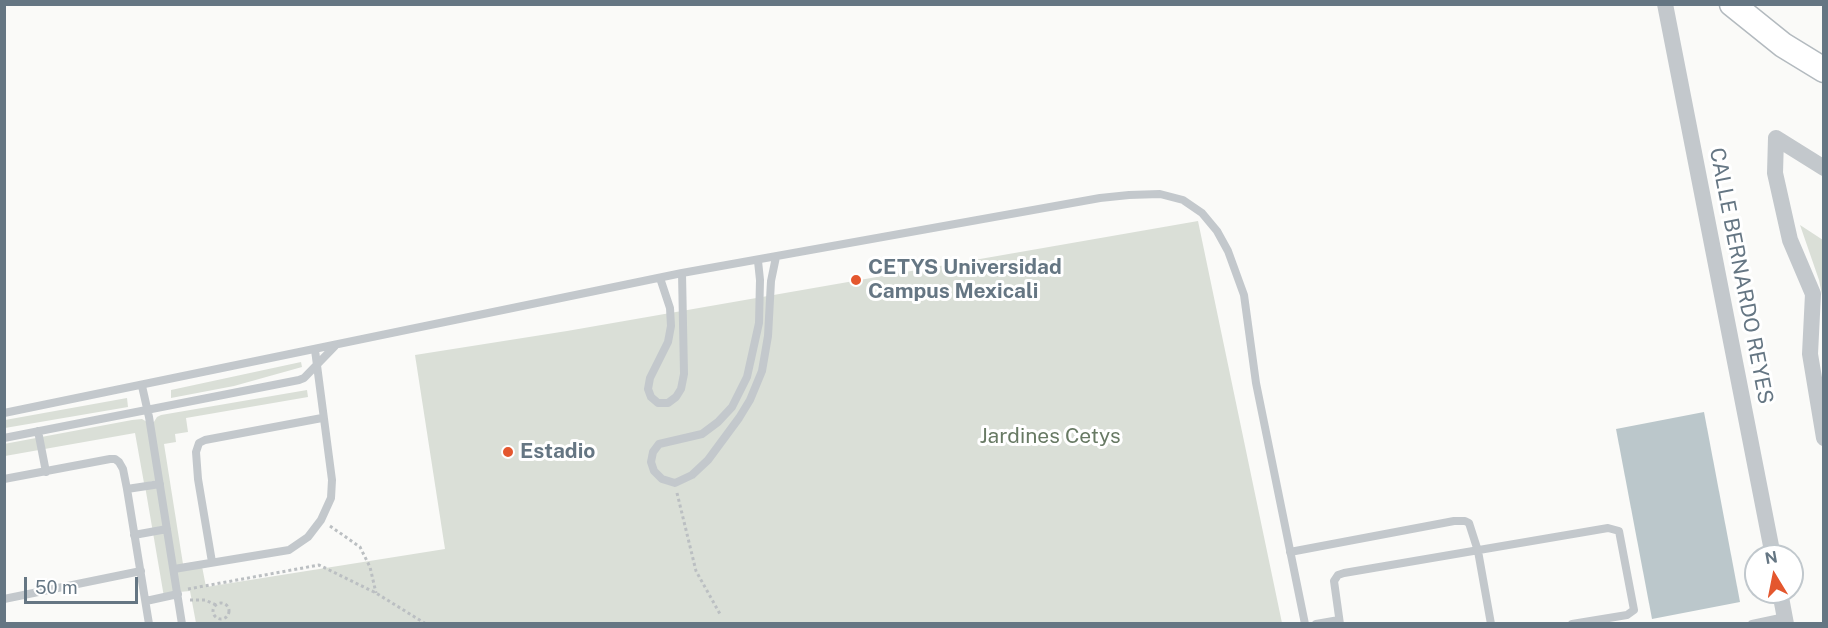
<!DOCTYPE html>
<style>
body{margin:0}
#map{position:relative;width:1828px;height:628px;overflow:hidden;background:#fafaf8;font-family:"Public Sans",sans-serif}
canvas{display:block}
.frame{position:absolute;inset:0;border:6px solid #657683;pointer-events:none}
.north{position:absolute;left:1744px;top:544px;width:60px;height:60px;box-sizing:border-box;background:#fff;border:2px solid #c1c8cd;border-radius:50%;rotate:350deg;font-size:16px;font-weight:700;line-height:24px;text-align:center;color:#657683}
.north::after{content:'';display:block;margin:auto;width:21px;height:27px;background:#e4572e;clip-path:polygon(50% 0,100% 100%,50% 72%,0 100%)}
.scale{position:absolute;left:24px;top:577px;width:114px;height:27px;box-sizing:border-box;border:3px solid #657683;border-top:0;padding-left:8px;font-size:18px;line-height:21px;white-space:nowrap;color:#657683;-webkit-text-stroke:4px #fff;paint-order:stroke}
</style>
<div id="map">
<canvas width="1828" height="628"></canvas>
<div class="frame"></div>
<div class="north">N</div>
<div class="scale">50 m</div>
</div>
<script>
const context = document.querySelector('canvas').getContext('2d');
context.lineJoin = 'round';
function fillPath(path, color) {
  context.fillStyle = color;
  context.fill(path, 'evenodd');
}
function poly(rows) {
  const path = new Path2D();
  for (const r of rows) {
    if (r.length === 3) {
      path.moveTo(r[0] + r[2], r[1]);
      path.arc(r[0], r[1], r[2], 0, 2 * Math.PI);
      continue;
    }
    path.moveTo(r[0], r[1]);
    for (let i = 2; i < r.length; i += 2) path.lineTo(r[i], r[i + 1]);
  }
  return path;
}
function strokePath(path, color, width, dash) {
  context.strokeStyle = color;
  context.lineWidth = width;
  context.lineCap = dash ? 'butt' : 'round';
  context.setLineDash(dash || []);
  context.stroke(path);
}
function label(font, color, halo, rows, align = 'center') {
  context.font = font + ' "Public Sans",sans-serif';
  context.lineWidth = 6;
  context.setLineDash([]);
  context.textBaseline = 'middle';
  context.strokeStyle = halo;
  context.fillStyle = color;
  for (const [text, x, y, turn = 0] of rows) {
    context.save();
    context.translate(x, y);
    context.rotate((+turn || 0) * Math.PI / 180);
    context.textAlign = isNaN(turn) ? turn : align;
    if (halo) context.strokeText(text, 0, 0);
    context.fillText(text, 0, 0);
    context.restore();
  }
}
const green = poly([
 [1198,221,1282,623,196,623,190,591,179,592,159,480,144,483,135,433,5,456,4,444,132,420,142,419,152,425,157,417,161,415,307,390,308,397,186,418,188,432,175,434,176,442,164,444,183,564,201,561,206,587,445,549,415,355,567,331],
 [1800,225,1823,240,1823,300,1819,280],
 [301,362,302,367,234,386,171,398,171,390],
 [127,398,128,407,5,428,5,420],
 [160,484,178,594,164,597,145,486]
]);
const water = poly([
 [1704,412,1740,602,1652,619,1616,429]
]);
const path = poly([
 [677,493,696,571,720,614],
 [330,526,360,547,370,567,376,593],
 [188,589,319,565,376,593,426,624],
 [190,600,205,600,216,605],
 [221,611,8]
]);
const service = poly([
 [758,261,760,280,759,323,747,377,732,407,718,422,702,434,659,444,653,452,651,462,654,471,662,479,675,483,692,475,708,460,739,418,750,400,762,371,768,336,771,281,776,257],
 [660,278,670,308,671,326,668,342,650,378,648,389,651,397,658,403,668,403,676,397,681,389,684,374,682,273],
 [142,386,149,417,182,624],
 [4,413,682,273,1100,198,1129,195,1160,194,1183,200,1202,213,1217,231,1228,251,1244,295,1256,383,1305,624],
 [38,431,46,472],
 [4,438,299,380,304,378,335,346],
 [4,479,110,459,115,459,119,462,123,469,127,489,149,624],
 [127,489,160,484],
 [134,535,167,529],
 [1290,552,1454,521,1465,521,1469,523,1478,551,1491,624],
 [212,562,198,479,196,452,199,443,205,440,322,418],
 [174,569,289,550,308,537,321,520,331,498,332,480,315,350],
 [4,599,141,571],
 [146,601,178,594],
 [1316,624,1339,620],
 [1340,624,1334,581,1338,575,1344,573,1608,528,1619,531,1634,610,1627,615,1572,624],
 [1752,624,1785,617]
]);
const minor = poly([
 [1665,4,1773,556],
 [1776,138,1775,173,1790,240,1813,294,1810,354,1824,438],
 [1776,138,1824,168],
 [1780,592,1786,624]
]);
const secondary = poly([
 [1732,4,1783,45,1824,70]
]);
const markers = [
 [856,280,6,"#e4572e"],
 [508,452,6,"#e4572e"]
];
const poiNames = [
 ["CETYS Universidad",868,268],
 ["Campus Mexicali",868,292],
 ["Estadio",520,452]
];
const streetNames = [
 ["CALLE BERNARDO REYES",1741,276,79]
];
const parkNames = [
 ["Jardines Cetys",1050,437]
];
fillPath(green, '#dadfd7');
fillPath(water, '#bbc7cb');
strokePath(secondary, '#b3babf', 27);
strokePath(path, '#bbbfc2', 3, [3, 3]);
strokePath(service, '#c3c8cc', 8);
strokePath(minor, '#c3c8cc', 16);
strokePath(secondary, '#fff', 24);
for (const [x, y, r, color] of markers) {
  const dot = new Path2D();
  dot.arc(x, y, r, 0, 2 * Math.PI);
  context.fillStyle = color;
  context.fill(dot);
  strokePath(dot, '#fff', 2);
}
label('bold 21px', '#657683', '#fff', poiNames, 'left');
label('21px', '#657683', '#fff', streetNames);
label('21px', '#687a64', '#fff', parkNames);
</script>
